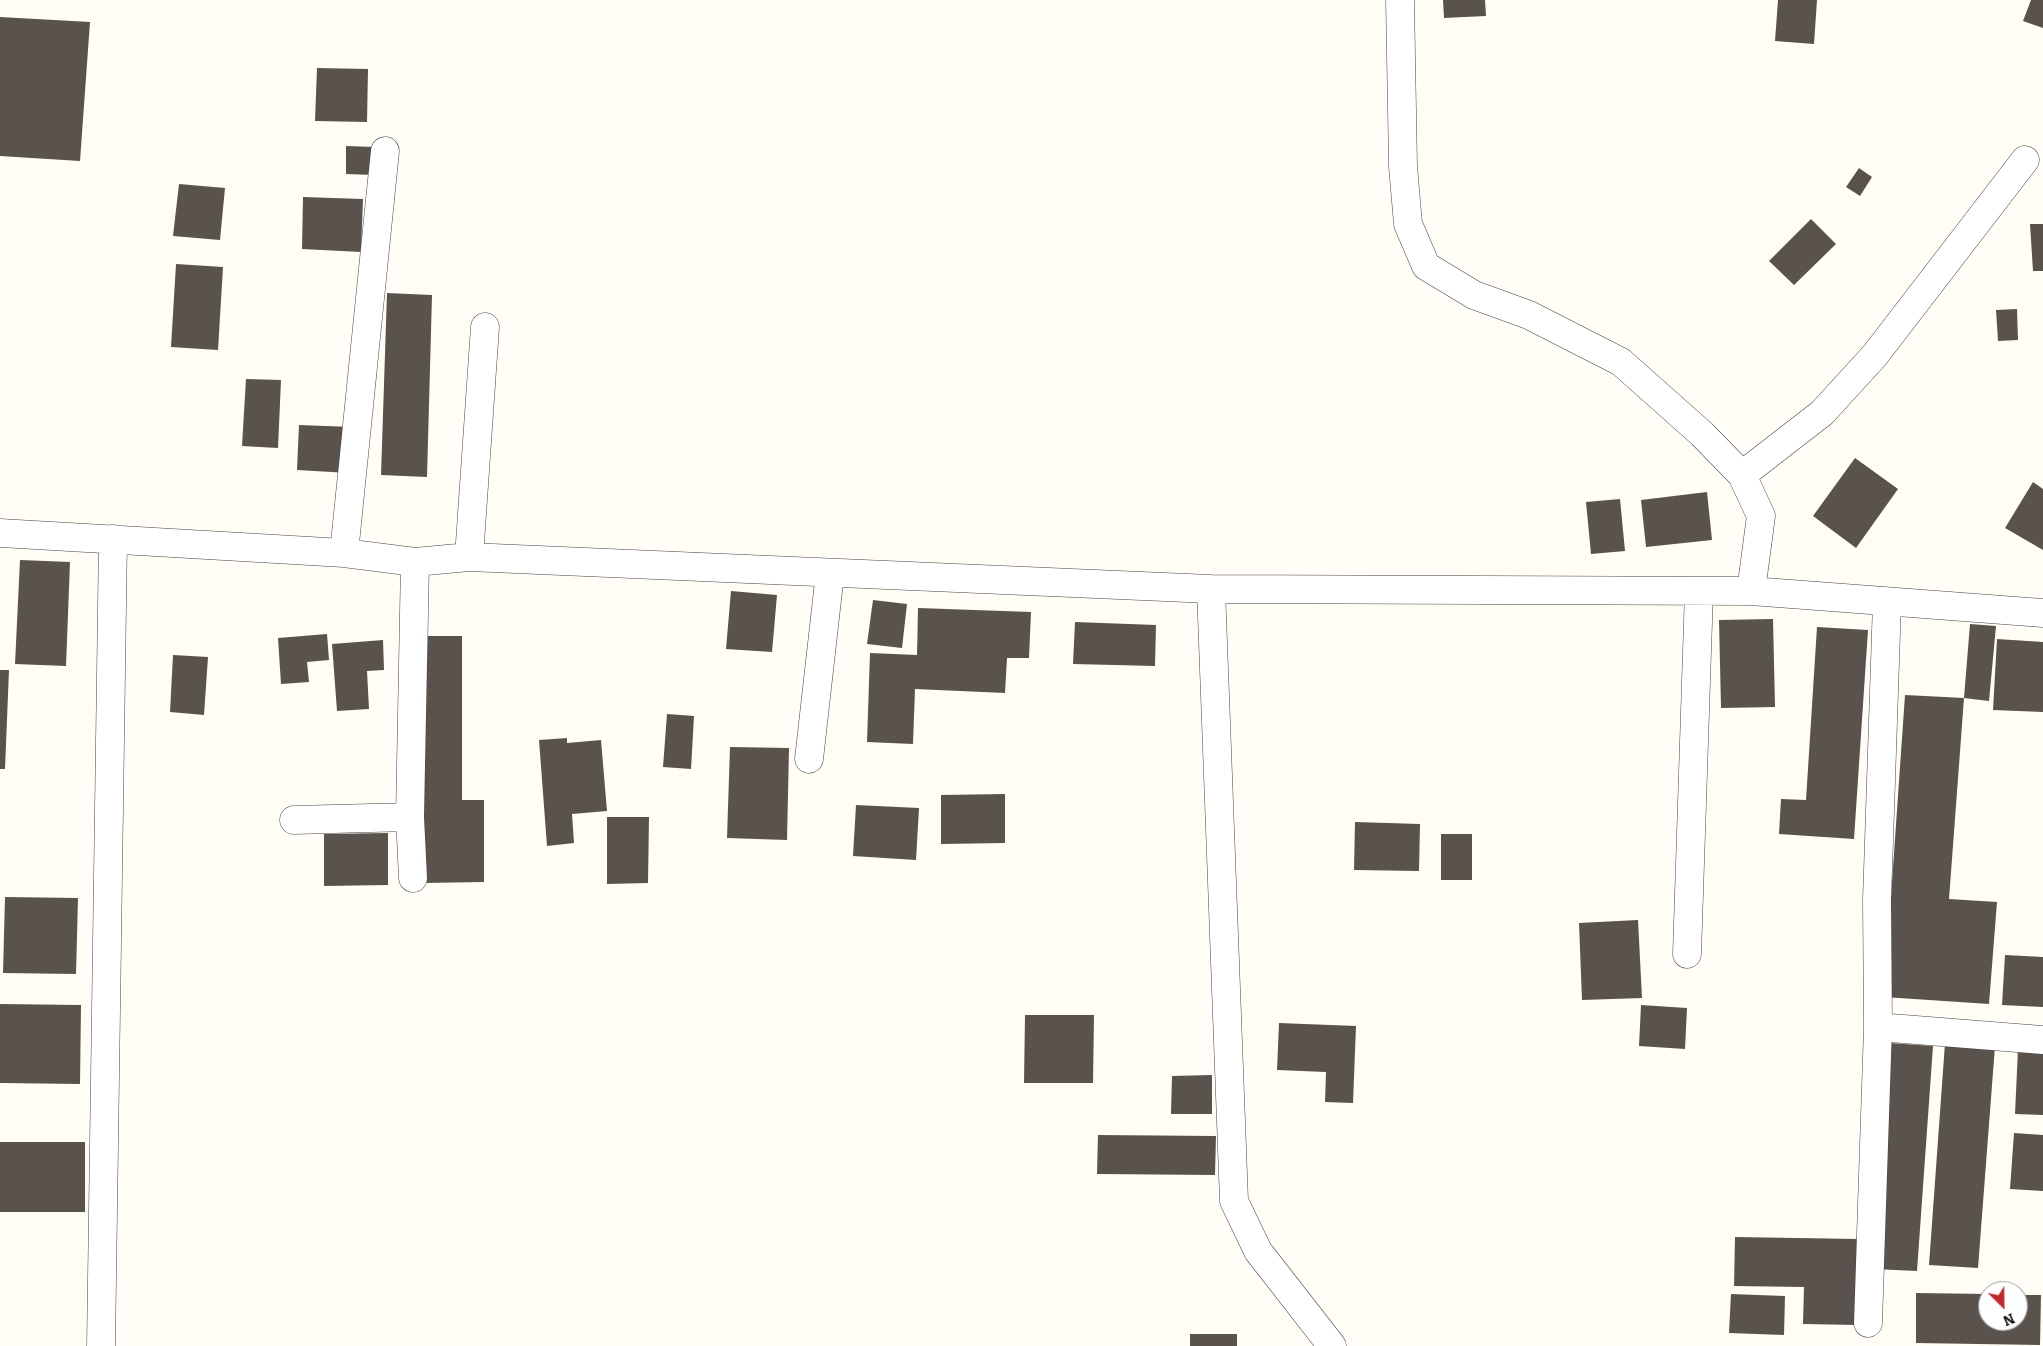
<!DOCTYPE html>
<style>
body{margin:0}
#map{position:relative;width:2043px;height:1346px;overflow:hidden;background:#fffdf5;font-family:Bitter,serif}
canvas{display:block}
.north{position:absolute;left:1978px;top:1281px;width:50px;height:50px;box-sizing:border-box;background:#fff;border:1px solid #a0a0a0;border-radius:50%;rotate:157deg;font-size:14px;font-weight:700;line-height:20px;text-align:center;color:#111}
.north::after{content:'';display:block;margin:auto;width:18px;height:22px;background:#c4262e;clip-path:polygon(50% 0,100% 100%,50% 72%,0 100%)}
</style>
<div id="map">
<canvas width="2043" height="1346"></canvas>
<div class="north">N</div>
</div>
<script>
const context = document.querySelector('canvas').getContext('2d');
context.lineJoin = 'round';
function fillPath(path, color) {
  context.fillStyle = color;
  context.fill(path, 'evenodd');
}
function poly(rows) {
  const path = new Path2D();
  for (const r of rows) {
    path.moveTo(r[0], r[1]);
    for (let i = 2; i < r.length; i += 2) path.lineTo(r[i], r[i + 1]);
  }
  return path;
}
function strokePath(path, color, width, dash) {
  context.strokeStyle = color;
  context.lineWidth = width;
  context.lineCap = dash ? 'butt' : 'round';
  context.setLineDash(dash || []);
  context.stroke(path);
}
const building = poly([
 [1443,0,1485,0,1486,16,1444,18],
 [1778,0,1817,0,1814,44,1775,41],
 [2031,0,2043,0,2043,28,2023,21],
 [0,17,90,22,80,161,0,156],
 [317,68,368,69,367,122,315,121],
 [346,146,375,147,374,175,346,174],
 [1859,168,1872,177,1860,196,1846,187],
 [179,184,225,188,220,240,173,236],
 [303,197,363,199,361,252,302,249],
 [1811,219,1836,244,1794,285,1769,261],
 [2030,224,2043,224,2043,271,2033,271],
 [176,264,223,267,218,350,171,347],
 [387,293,432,295,427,477,381,475],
 [2017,309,2018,340,1998,341,1996,310],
 [246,379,281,380,278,448,242,446],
 [299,425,352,427,349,473,297,470],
 [1855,458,1898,489,1856,548,1813,516],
 [2033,482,2043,489,2043,550,2005,528],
 [1707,492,1712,540,1646,547,1641,500],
 [1620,499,1625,551,1591,554,1586,502],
 [20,560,70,562,66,666,15,664],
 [731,591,777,595,772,652,726,649],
 [873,600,907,604,902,648,867,644],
 [918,608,1031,612,1029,658,1007,658,1005,693,915,689,913,744,867,742,870,653,917,655],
 [1773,619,1775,707,1721,708,1719,620],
 [1075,622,1156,625,1155,666,1073,664],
 [1970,624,1996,626,1989,701,1964,698],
 [1817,627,1868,630,1854,839,1779,834,1781,799,1806,800],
 [327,634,329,660,307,662,309,682,281,684,278,638],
 [424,636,462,636,462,800,484,800,484,882,424,883],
 [1997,639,2043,642,2043,712,1993,710],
 [383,640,384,670,367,671,369,709,337,711,332,644],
 [173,655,208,657,204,715,170,712],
 [0,670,9,670,5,769,0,769],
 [1905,695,1964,698,1949,899,1997,902,1989,1004,1884,997],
 [667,714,694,716,691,769,663,767],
 [567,738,567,743,601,740,607,811,572,814,574,843,547,846,539,740],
 [730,747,789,748,787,840,727,838],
 [1005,794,1005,843,941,844,941,795],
 [856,805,919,808,916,860,853,856],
 [607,817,649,817,648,883,607,884],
 [1355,822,1420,824,1419,871,1354,870],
 [388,833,388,885,324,886,324,834],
 [1441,834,1472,834,1472,880,1441,880],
 [5,897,78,898,76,974,3,973],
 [1638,920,1642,998,1582,1000,1579,923],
 [2005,955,2043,957,2043,1007,2002,1005],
 [0,1004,81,1005,80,1084,0,1083],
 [1641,1005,1687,1008,1685,1049,1639,1046],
 [1025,1015,1094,1015,1093,1083,1024,1083],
 [1279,1023,1356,1026,1353,1103,1325,1102,1326,1072,1277,1070],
 [1890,1043,1933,1046,1917,1271,1874,1269],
 [1945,1043,1995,1046,1978,1268,1929,1265],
 [2018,1049,2043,1050,2043,1115,2015,1114],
 [1212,1075,1212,1114,1171,1114,1172,1076],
 [2014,1133,2043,1135,2043,1191,2010,1189],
 [1098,1135,1216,1136,1215,1175,1097,1174],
 [0,1142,85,1142,85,1212,0,1212],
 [1735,1237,1859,1239,1857,1325,1803,1324,1804,1287,1734,1286],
 [1916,1293,1988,1294,1988,1321,2018,1321,2018,1295,2041,1295,2040,1345,1916,1343],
 [1731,1294,1785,1296,1784,1335,1729,1333],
 [1190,1334,1237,1334,1237,1346,1190,1346]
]);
const minor = poly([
 [1400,0,1403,166,1408,224,1426,266,1474,295,1529,315,1621,362,1702,434,1742,475,1761,516,1751,591],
 [1742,475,1822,413,1875,355,2025,160],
 [0,533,344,553,415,562,469,557,1211,589,1751,591,2043,613],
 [344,553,385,151],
 [469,557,485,327],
 [1211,589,1234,1201,1258,1251,1332,1346],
 [809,759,830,573],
 [294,820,410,817],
 [413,878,410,817,415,562],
 [1687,954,1699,591],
 [1878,1027,2043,1040],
 [1868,1323,1878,1027,1877,900,1887,602],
 [101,1346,113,539]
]);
fillPath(building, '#5a524d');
strokePath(minor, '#444', 29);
strokePath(minor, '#fff', 28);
</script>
